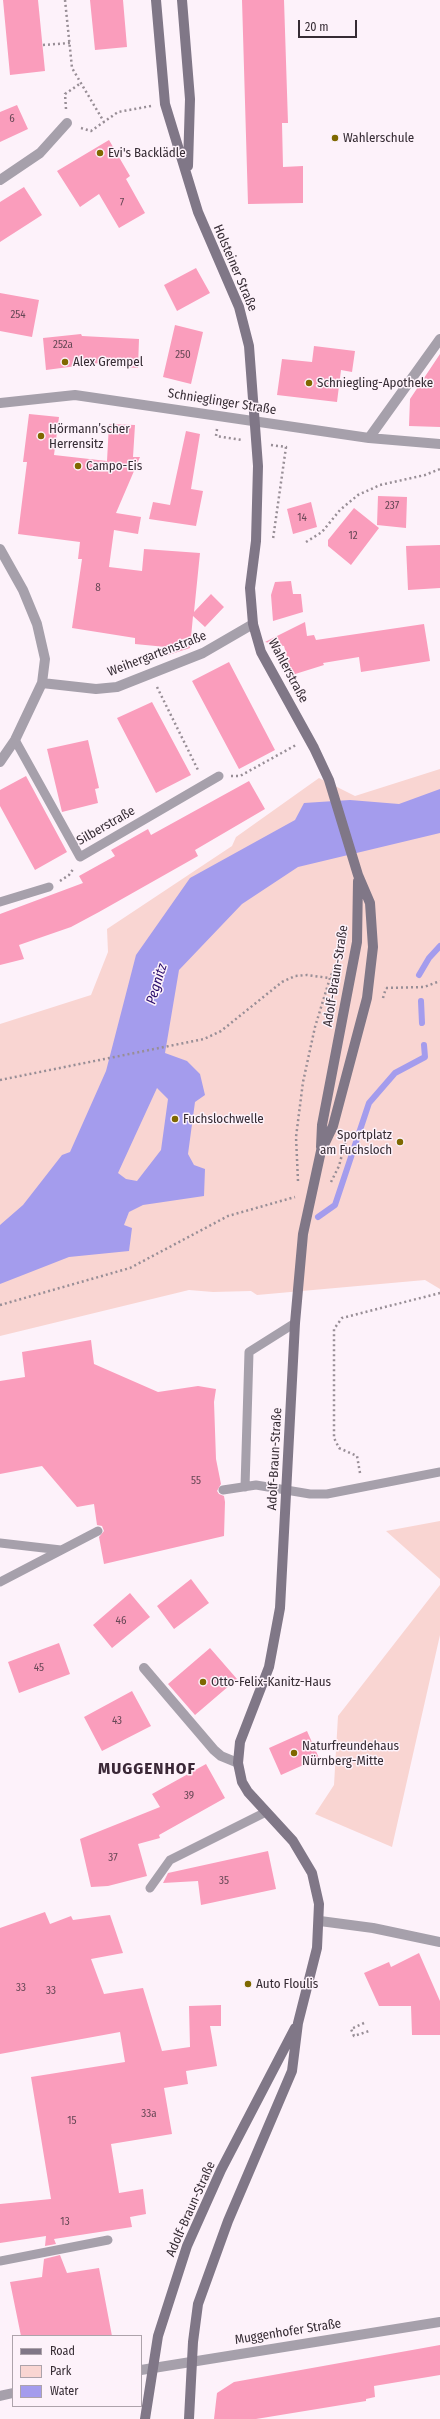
<!DOCTYPE html>
<meta charset="utf-8">
<style>
body{margin:0}
#map{position:relative;width:440px;height:2419px;overflow:hidden;background:#fdf2fa;font-family:"Fira Sans Condensed",sans-serif}
canvas{display:block}
.legend{position:absolute;left:12px;top:2335px;width:130px;height:72px;box-sizing:border-box;background:#fdf2fa;border:1px solid #ada3ab;margin:0;padding:5px 7px;list-style:none;font-size:12px;color:#362c34}
.legend li{display:flex;align-items:center;gap:8px;height:20px}
.legend b{width:20px;border:1px solid #ada3ab}
.scale{position:absolute;left:298px;top:20px;width:59px;height:18px;box-sizing:border-box;border:2px solid #362c34;border-top:0;padding-left:5px;font-size:12px;line-height:14px;white-space:nowrap;color:#362c34;-webkit-text-stroke:3px #fdf2fa;paint-order:stroke}
</style>
<div id="map">
<canvas width="440" height="2419"></canvas>
<ul class="legend">
<li><b style="height:5px;background:#807787"></b>Road</li>
<li><b style="height:11px;background:#f9d5d2"></b>Park</li>
<li><b style="height:11px;background:#a49ced"></b>Water</li>
</ul>
<div class="scale">20 m</div>
</div>
<script>
const context = document.querySelector('canvas').getContext('2d');
context.lineJoin = 'round';
function fillPath(path, color) {
  context.fillStyle = color;
  context.fill(path, 'evenodd');
}
function poly(rows) {
  const path = new Path2D();
  for (const r of rows) {
    path.moveTo(r[0], r[1]);
    for (let i = 2; i < r.length; i += 2) path.lineTo(r[i], r[i + 1]);
  }
  return path;
}
function strokePath(path, color, width, dash) {
  context.strokeStyle = color;
  context.lineWidth = width;
  context.lineCap = dash ? 'butt' : 'round';
  context.setLineDash(dash || []);
  context.stroke(path);
}
function label(font, color, halo, rows, align = 'center') {
  context.font = font + ' "Fira Sans Condensed",sans-serif';
  context.lineWidth = 3;
  context.setLineDash([]);
  context.textBaseline = 'middle';
  context.strokeStyle = halo;
  context.fillStyle = color;
  for (const [text, x, y, turn = 0] of rows) {
    context.save();
    context.translate(x, y);
    context.rotate((+turn || 0) * Math.PI / 180);
    context.textAlign = isNaN(turn) ? turn : align;
    if (halo) context.strokeText(text, 0, 0);
    context.fillText(text, 0, 0);
    context.restore();
  }
}
const green = poly([
 [440,769,440,1289,425,1280,257,1295,251,1291,213,1292,189,1290,0,1336,0,1024,91,995,108,952,107,929,232,846,236,837,319,778,355,796],
 [440,1521,440,1579,386,1531],
 [440,1585,440,1635,392,1847,315,1814,334,1785,338,1716]
]);
const water = poly([
 [440,789,440,833,298,867,242,904,179,970,165,1053,187,1061,200,1074,205,1095,195,1102,188,1154,194,1165,205,1169,204,1196,143,1205,129,1212,124,1225,132,1228,129,1251,69,1257,0,1284,0,1225,23,1205,62,1155,70,1152,106,1071,136,955,190,878,295,820,304,803,350,800,399,804],
 [157,1088,168,1099,161,1150,137,1181,126,1179,118,1173]
]);
const stream = poly([
 [419,975,429,958,440,946],
 [421,1001,422,1023],
 [318,1217,335,1205,369,1103,395,1073,425,1057,424,1045]
]);
const building = poly([
 [3,0,38,0,45,71,10,75],
 [90,0,123,0,127,47,95,50],
 [242,0,284,0,288,123,282,123,283,167,303,166,303,203,248,204],
 [17,105,28,129,0,142,0,112],
 [109,140,130,176,126,179,145,213,119,228,99,194,80,207,57,171],
 [24,187,42,215,0,242,0,202],
 [196,268,210,293,177,311,164,285],
 [0,293,39,300,32,337,0,331],
 [175,325,203,332,191,384,163,377],
 [81,334,82,336,139,339,138,368,107,366,107,362,46,370,43,338],
 [314,346,355,351,352,372,341,370,337,402,277,395,282,359,312,362],
 [440,354,440,427,409,426,410,399],
 [29,414,59,417,54,455,107,461,109,424,135,425,133,457,140,457,116,513,141,517,138,534,114,530,109,567,142,571,144,549,200,553,194,612,211,594,224,607,205,627,193,616,190,648,165,656,166,647,135,644,135,638,72,628,82,559,78,559,80,542,18,534,27,462,23,462],
 [186,431,200,434,191,489,203,491,196,526,149,519,153,502,170,505],
 [378,496,407,497,406,528,377,525],
 [311,502,317,527,293,534,287,509],
 [354,508,379,528,351,565,328,546,328,540],
 [440,545,440,588,408,590,406,546],
 [291,581,293,594,301,594,303,612,273,621,271,595,275,582],
 [305,622,307,636,314,635,316,640,424,624,430,661,361,672,359,657,323,663,324,665,292,675,284,646,265,642],
 [229,662,275,750,239,769,192,681],
 [152,702,191,775,156,793,117,718],
 [88,740,99,788,95,789,98,803,62,812,47,749],
 [26,776,67,852,35,870,0,806,0,790],
 [249,781,265,809,195,850,198,856,99,912,71,927,19,945,24,959,0,965,0,914,83,883,79,876,115,856,111,850,148,829,151,835],
 [91,1340,94,1364,158,1392,198,1386,216,1389,214,1402,216,1459,221,1484,217,1491,219,1494,224,1496,225,1502,224,1536,104,1564,99,1537,104,1531,102,1526,97,1525,94,1504,77,1507,42,1466,0,1474,0,1381,25,1377,22,1352],
 [191,1579,209,1603,174,1629,157,1606],
 [130,1593,150,1617,112,1648,93,1625],
 [59,1643,70,1674,19,1693,8,1662],
 [210,1648,237,1679,195,1715,168,1684],
 [132,1691,151,1726,102,1751,84,1717],
 [307,1731,319,1758,281,1775,269,1748],
 [206,1764,225,1798,159,1835,160,1838,138,1844,147,1876,108,1886,91,1887,80,1839,160,1807,152,1794],
 [268,1851,276,1889,201,1905,198,1881,163,1883,168,1873],
 [45,1912,50,1924,71,1916,73,1920,110,1915,123,1953,91,1959,104,1994,143,1988,162,2051,190,2047,189,2006,221,2005,221,2026,210,2026,217,2066,186,2071,188,2084,164,2088,172,2134,111,2144,119,2193,143,2189,146,2214,130,2217,132,2227,54,2239,56,2244,45,2246,46,2236,0,2243,0,2204,51,2199,31,2077,125,2062,120,2032,0,2054,0,1928],
 [419,1953,440,2001,440,2035,412,2035,411,2006,379,2006,364,1973,389,1962,391,1967],
 [60,2255,67,2273,99,2268,112,2336,21,2336,10,2282,42,2277,44,2259],
 [440,2345,440,2375,374,2386,375,2397,366,2399,366,2401,256,2419,214,2419,217,2393,234,2382]
]);
const path = poly([
 [65,0,72,68,104,122],
 [43,45,70,43],
 [66,109,65,94,81,83],
 [81,128,91,131,118,112,151,106],
 [217,429,216,436,242,440],
 [271,445,286,447,273,539],
 [306,542,322,532,340,510,358,495,380,485,425,475,440,469],
 [157,687,199,772],
 [231,776,240,776,296,745],
 [60,881,69,875,74,868],
 [386,988,424,987,440,981],
 [383,998,386,988],
 [0,1080,204,1039,221,1031,282,982,295,976,307,975,336,979],
 [298,1181,296,1137,303,1082,315,1027,330,978,337,961],
 [331,1182,339,1166,348,1132],
 [0,1305,130,1268,228,1216,295,1197],
 [360,1473,357,1456,339,1448,334,1438,334,1329,342,1318,440,1293],
 [364,2023,351,2029,354,2036,369,2031]
]);
const lane = poly([
 [15,740,80,857,219,776],
 [0,902,49,887],
 [245,1487,249,1352,295,1323],
 [223,1490,256,1485,310,1494,327,1494,440,1472],
 [0,1543,61,1550],
 [0,1582,98,1531],
 [150,1888,170,1860,266,1812],
 [0,2261,108,2240]
]);
const street = poly([
 [0,180,40,153,67,123],
 [0,403,75,395,369,438,440,444],
 [369,438,440,339],
 [0,549,23,590,37,624,45,659,42,683],
 [0,762,15,740,42,683,96,689,117,687,203,653,253,624],
 [144,1668,214,1750,221,1756,238,1763],
 [320,1921,373,1928,440,1942],
 [141,2370,440,2322],
 [0,2396,13,2393]
]);
const secondary = poly([
 [156,0,165,104,198,212,239,307,249,346,258,466,256,541,250,588,253,624,261,652,314,748,329,780,358,875,370,903,373,947,367,998,333,1126,321,1151,303,1234,295,1323,280,1608,269,1667,240,1742,238,1763,242,1782,248,1792,293,1841,312,1873,319,1904,317,1948,298,2023,292,2071,228,2221,198,2304,193,2342,189,2419],
 [182,0,190,99,188,166],
 [321,1147,322,1125,357,942,358,881],
 [145,2419,158,2336,187,2246,221,2170,295,2028]
]);
const markers = [
 [335,138,4,"#7e6800"],
 [100,153,4,"#7e6800"],
 [65,362,4,"#7e6800"],
 [309,383,4,"#7e6800"],
 [41,436,4,"#7e6800"],
 [78,466,4,"#7e6800"],
 [175,1119,4,"#7e6800"],
 [400,1142,4,"#7e6800"],
 [203,1682,4,"#7e6800"],
 [294,1753,4,"#7e6800"],
 [248,1984,4,"#7e6800"]
];
const numberNames = [
 ["6",12,119],
 ["7",122,203],
 ["254",18,315],
 ["252a",63,345],
 ["250",183,355],
 ["237",392,506],
 ["14",302,518],
 ["12",353,536],
 ["8",98,588],
 ["55",196,1481],
 ["46",121,1621],
 ["45",39,1668],
 ["43",117,1721],
 ["39",189,1796],
 ["37",113,1858],
 ["35",224,1881],
 ["33",21,1988],
 ["33",51,1991],
 ["33a",149,2114],
 ["15",72,2121],
 ["13",65,2222]
];
const poiNames = [
 ["Wahlerschule",343,138],
 ["Evi's Backlädle",108,153],
 ["Alex Grempel",73,362],
 ["Schniegling-Apotheke",317,383],
 ["Hörmann’scher",49,429],
 ["Herrensitz",49,444],
 ["Campo-Eis",86,466],
 ["Fuchslochwelle",183,1119],
 ["Sportplatz",392,1135,"right"],
 ["am Fuchsloch",392,1150,"right"],
 ["Otto-Felix-Kanitz-Haus",211,1682],
 ["Naturfreundehaus",302,1746],
 ["Nürnberg-Mitte",302,1761],
 ["Auto Floulis",256,1984]
];
const streetNames = [
 ["Holsteiner Straße",235,268,67],
 ["Schnieglinger Straße",222,402,9],
 ["Weihergartenstraße",157,654,-21],
 ["Wahlerstraße",288,671,62],
 ["Silberstraße",106,826,-30],
 ["Adolf-Braun-Straße",336,976,-81],
 ["Adolf-Braun-Straße",275,1459,-87],
 ["Adolf-Braun-Straße",191,2209,-66],
 ["Muggenhofer Straße",288,2332,-9]
];
const waterNames = [
 ["Pegnitz",157,984,-73]
];
const districtNames = [
 ["MUGGENHOF",147,1769]
];
fillPath(green, '#f9d5d2');
fillPath(water, '#a49ced');
strokePath(stream, '#a49ced', 6);
fillPath(building, '#fa9dbc');
strokePath(path, '#988e96', 2.5, [2, 3]);
strokePath(lane, '#a6a0ab', 9);
strokePath(street, '#a6a0ab', 10);
strokePath(secondary, '#807787', 10);
for (const [x, y, r, color] of markers) {
  const dot = new Path2D();
  dot.arc(x, y, r, 0, 2 * Math.PI);
  context.fillStyle = color;
  context.fill(dot);
  strokePath(dot, '#fdf2fa', 1.5);
}
label('11px', '#674856', null, numberNames);
label('13px', '#362c34', '#fdf2fa', poiNames, 'left');
label('13px', '#362c34', '#fdf2fa', streetNames);
label('italic 14px', '#2b0d6c', '#fdf2fa', waterNames);
context.letterSpacing = '1px';
label('bold 17px', '#3a2736', '#fdf2fa', districtNames);
context.letterSpacing = '0px';
</script>
